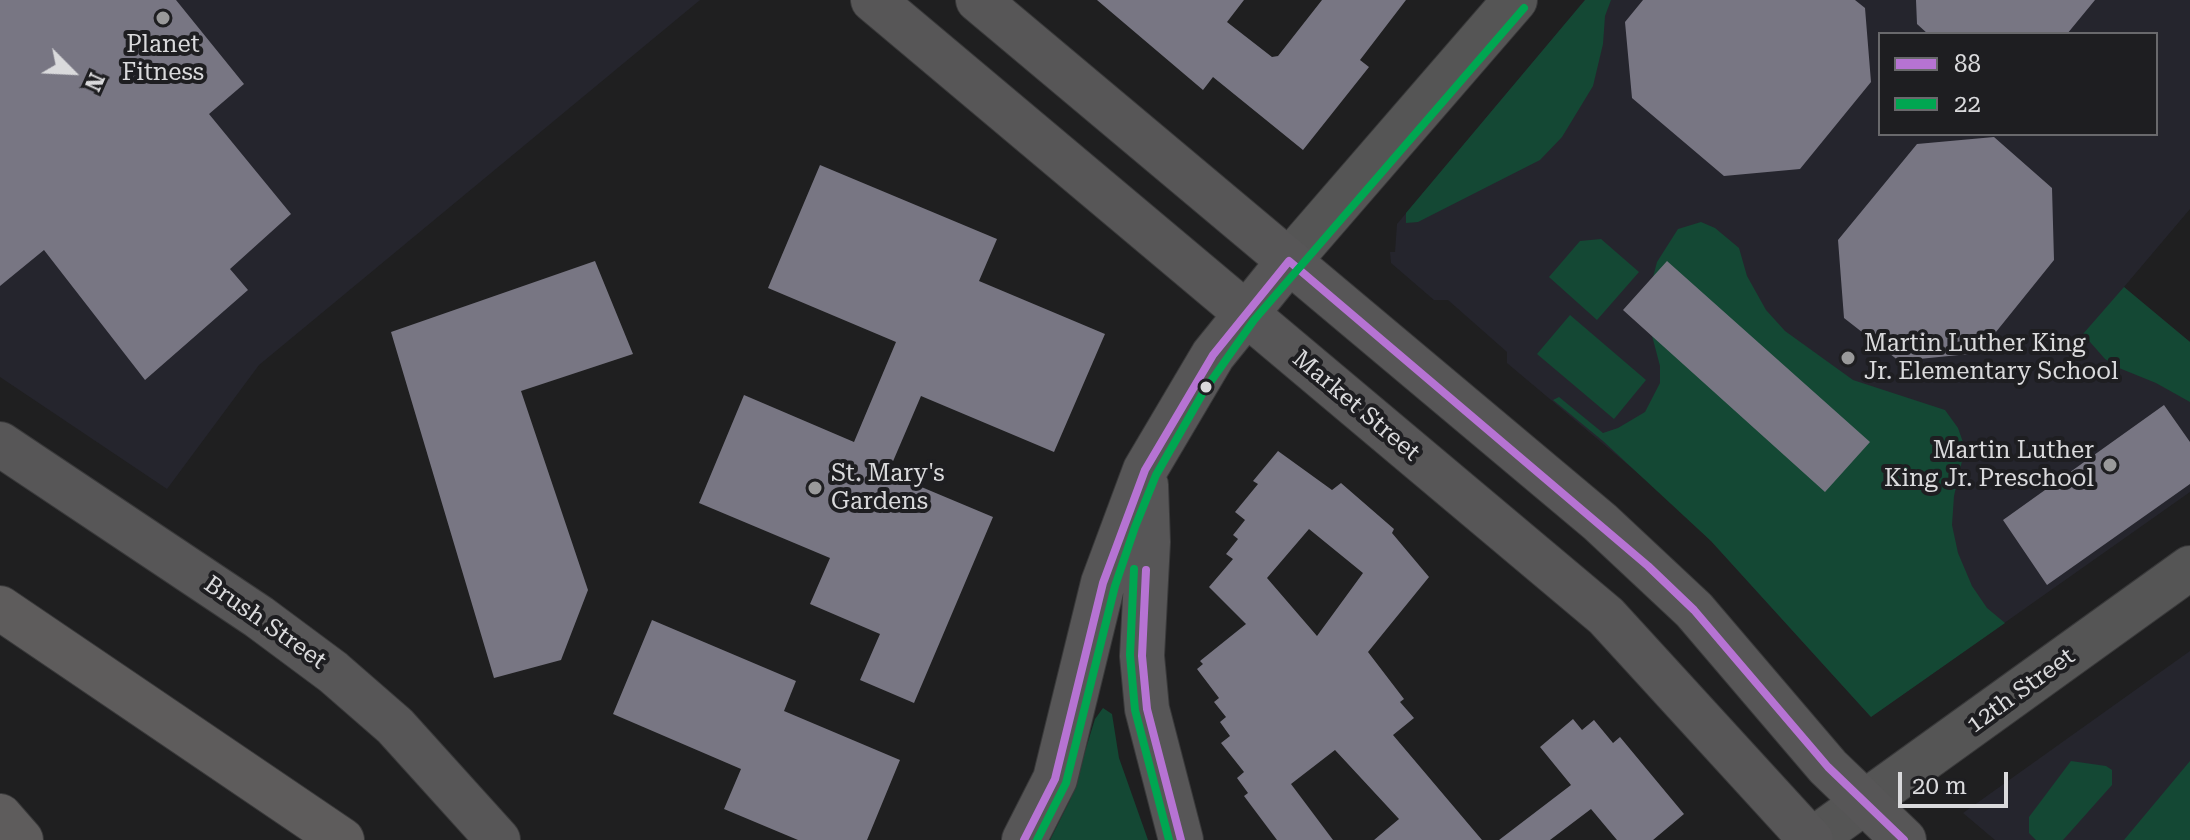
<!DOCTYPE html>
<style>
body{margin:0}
#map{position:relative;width:2190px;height:840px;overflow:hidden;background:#1f1f20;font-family:"Roboto Serif",serif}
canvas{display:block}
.legend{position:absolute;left:1878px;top:32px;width:280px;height:104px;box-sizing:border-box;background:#1e1e21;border:2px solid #69696c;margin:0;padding:10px 14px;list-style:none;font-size:24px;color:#dadadc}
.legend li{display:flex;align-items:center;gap:16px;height:40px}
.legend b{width:40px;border:2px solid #69696c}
.north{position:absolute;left:32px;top:32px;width:80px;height:80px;-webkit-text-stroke:6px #1e1e21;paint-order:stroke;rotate:114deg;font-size:22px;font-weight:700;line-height:32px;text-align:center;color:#dadadc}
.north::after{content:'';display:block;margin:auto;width:28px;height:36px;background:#dadadc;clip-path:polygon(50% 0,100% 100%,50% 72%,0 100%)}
.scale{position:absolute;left:1898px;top:772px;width:110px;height:36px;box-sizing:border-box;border:4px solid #dadadc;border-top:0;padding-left:10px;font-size:24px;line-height:28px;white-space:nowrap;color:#dadadc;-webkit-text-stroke:6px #1e1e21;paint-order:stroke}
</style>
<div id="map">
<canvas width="2190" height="840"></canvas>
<ul class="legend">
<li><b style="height:10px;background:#b673d3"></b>88</li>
<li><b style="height:10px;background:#00a651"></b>22</li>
</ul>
<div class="north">N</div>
<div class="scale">20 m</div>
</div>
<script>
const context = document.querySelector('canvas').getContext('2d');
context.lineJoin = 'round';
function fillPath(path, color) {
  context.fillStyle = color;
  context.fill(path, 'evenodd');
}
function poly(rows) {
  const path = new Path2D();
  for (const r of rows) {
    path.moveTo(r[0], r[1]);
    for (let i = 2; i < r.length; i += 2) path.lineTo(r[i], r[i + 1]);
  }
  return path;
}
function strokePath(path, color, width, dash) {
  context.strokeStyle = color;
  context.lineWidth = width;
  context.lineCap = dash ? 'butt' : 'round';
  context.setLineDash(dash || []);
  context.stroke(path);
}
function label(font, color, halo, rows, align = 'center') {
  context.font = font + ' "Roboto Serif",serif';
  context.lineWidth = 8;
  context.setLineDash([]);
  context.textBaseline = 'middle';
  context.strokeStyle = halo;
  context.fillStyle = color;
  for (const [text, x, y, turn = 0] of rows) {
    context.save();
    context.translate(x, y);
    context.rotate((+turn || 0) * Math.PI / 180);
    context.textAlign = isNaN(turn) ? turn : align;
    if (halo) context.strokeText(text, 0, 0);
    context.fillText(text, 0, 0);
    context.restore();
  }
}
const built = poly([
 [0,0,700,0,259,365,167,489,0,377],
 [1585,0,2190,0,2190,209,2124,287,2190,342,2190,492,1871,717,1711,541,1658,490,1507,363,1507,352,1448,300,1434,300,1391,263,1390,252,1395,252,1397,224],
 [1880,34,2156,34,2156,134,1880,134],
 [2190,651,2190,840,1995,840,1963,813]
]);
const green = poly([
 [1585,0,1611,0,1605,16,1603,44,1593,86,1562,137,1540,160,1418,222,1406,223,1406,213],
 [1701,222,1715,228,1739,248,1747,276,1766,310,1785,331,1853,380,1945,410,1958,428,1965,448,1954,496,1952,525,1958,553,1972,586,1987,608,2005,623,1871,717,1711,541,1603,441,1553,400,1559,397,1603,433,1618,428,1645,412,1660,383,1660,366,1650,328,1652,281,1657,262,1678,229],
 [1601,239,1639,272,1597,320,1549,277,1580,241],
 [2124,287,2190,342,2190,402,2156,383,2119,368,2105,359,2083,334],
 [1570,315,1646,380,1614,419,1537,354],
 [1103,708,1112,714,1119,758,1148,840,1050,840,1070,800,1095,719],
 [2071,761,2106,766,2112,770,2112,785,2063,840,2036,840,2029,833,2029,817],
 [2190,761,2190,840,2124,840]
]);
const building = poly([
 [0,0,176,0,244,84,209,114,291,214,230,269,248,290,145,380,44,250,0,286],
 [1097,0,1244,0,1227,22,1272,57,1278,56,1322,0,1406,0,1360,60,1369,67,1303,150,1213,77,1203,90],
 [1643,0,1855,0,1865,8,1871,82,1800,169,1724,176,1632,98,1625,22],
 [1916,0,2095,0,2067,34,1928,34,1917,24],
 [1994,137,2052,188,2054,260,1979,353,1899,361,1844,318,1838,240,1917,144],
 [820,165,997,239,979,281,1105,334,1054,452,921,396,888,473,993,517,914,703,860,680,880,634,810,604,830,558,699,503,744,395,854,442,896,342,768,288],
 [595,261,633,354,521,391,588,590,561,660,494,678,391,332],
 [1667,261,1870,442,1825,492,1623,310],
 [2164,405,2190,442,2190,484,2047,585,2003,520],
 [1278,451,1332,490,1341,483,1394,529,1392,533,1429,577,1368,652,1404,699,1400,702,1414,718,1393,735,1482,840,1374,840,1399,819,1335,750,1291,784,1333,840,1277,840,1244,796,1248,793,1237,778,1244,772,1221,743,1230,736,1220,722,1226,717,1214,702,1219,698,1197,669,1203,664,1200,661,1246,624,1209,587,1233,559,1226,554,1238,539,1233,535,1245,520,1235,512,1258,484,1253,481],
 [1309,529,1363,573,1317,636,1267,578],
 [652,620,796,681,784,711,900,760,867,840,798,840,724,809,741,769,613,714],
 [1573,719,1582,730,1594,720,1613,743,1620,737,1684,814,1653,840,1617,840,1591,809,1550,840,1499,840,1571,785,1540,747]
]);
const minor = poly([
 [1289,261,1515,0],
 [1812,840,2190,568]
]);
const major = poly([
 [873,0,1606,616,1811,840],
 [978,0,1600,522,1694,610,1828,767,1904,840],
 [0,444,259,617,333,672,395,726,498,840],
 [1146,485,1148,542,1142,656,1147,709,1181,840],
 [1024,840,1055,779,1103,583,1145,470,1213,355,1289,261]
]);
const highway = poly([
 [0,608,342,840],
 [0,816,21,840]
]);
const bus1 = poly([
 [1146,570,1142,656,1147,709,1181,840],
 [1024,840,1055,779,1103,583,1145,470,1213,355,1289,261,1648,566,1694,610,1828,767,1904,840]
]);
const bus2 = poly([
 [1134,569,1130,655,1135,710,1169,840],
 [1037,840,1066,783,1115,586,1135,527,1156,475,1204,391,1254,320,1524,8]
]);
const markers = [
 [163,18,8,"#99999a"],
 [1848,358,8,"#99999a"],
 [1206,387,7,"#dadadc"],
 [2110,465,8,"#99999a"],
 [815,488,8,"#99999a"]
];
const poiNames = [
 ["Planet",163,45,"center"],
 ["Fitness",163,73,"center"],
 ["Martin Luther King",1864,344],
 ["Jr. Elementary School",1864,372],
 ["Martin Luther",2094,451,"right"],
 ["King Jr. Preschool",2094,479,"right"],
 ["St. Mary's",831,474],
 ["Gardens",831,502]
];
const streetNames = [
 ["Market Street",1356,406,40],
 ["Brush Street",265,623,35],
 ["12th Street",2021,691,-36]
];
fillPath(built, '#25252d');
fillPath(green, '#144834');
fillPath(building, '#787683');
strokePath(minor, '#39393a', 46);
strokePath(major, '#39393a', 46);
strokePath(highway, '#39393a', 46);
strokePath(minor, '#555', 44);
strokePath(major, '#575657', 44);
strokePath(highway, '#5e5c5c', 44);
strokePath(bus1, '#b673d3', 8);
strokePath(bus2, '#00a651', 8);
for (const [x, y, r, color] of markers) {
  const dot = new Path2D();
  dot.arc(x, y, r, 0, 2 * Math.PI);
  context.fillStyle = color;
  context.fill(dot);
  strokePath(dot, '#1e1e21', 3);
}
label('24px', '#dadadc', '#1e1e21', poiNames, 'left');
label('24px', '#dadadc', '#1e1e21', streetNames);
</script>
